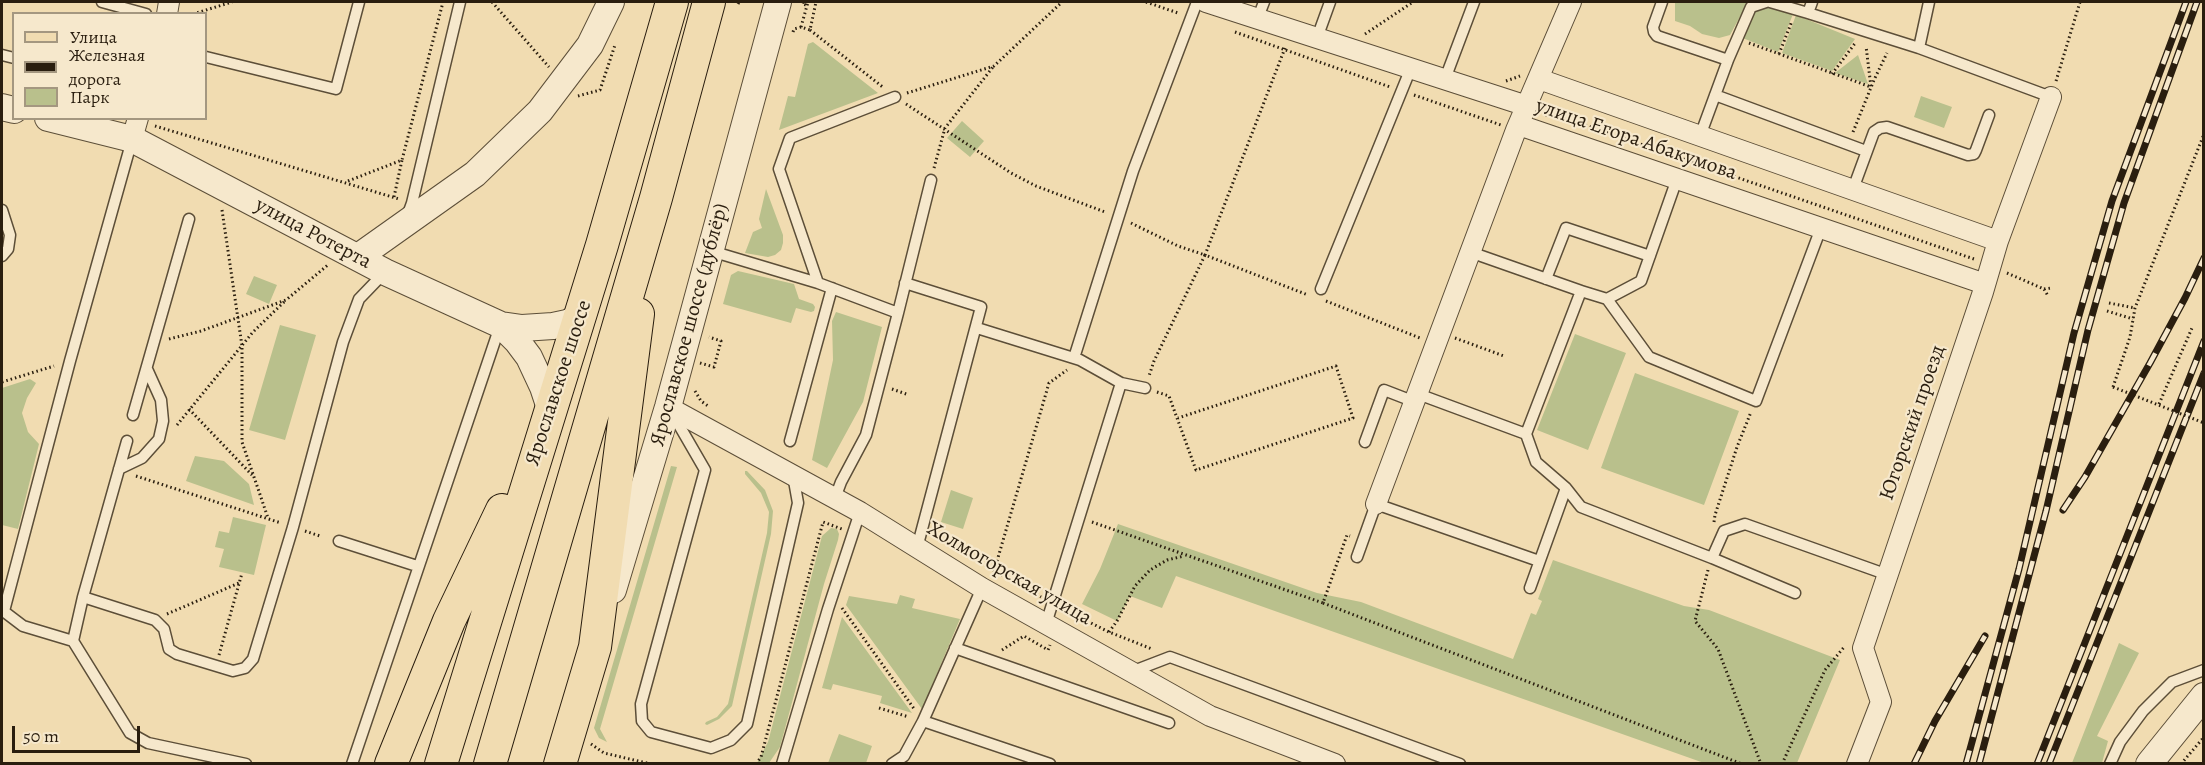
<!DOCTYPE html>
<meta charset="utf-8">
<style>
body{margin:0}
#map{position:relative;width:2205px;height:765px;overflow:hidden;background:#f1dcb1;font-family:Alegreya,serif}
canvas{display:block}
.frame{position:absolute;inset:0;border:3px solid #2a1e0f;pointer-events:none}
.legend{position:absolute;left:12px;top:12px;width:195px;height:108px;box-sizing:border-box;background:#f6e8cc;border:2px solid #a49780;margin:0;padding:8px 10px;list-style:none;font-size:18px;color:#2a1e0f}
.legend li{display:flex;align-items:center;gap:12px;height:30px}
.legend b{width:30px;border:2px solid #a49780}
.scale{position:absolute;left:12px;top:726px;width:128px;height:27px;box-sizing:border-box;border:3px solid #2a1e0f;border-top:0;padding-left:8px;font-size:18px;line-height:21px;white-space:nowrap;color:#2a1e0f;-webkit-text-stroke:4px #f6e8cc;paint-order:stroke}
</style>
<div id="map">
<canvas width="2205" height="765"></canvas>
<div class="frame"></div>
<ul class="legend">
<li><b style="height:8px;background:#f1dcb1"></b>Улица</li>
<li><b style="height:8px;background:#2a1e0f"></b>Железная дорога</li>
<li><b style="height:16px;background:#b9c08c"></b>Парк</li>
</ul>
<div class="scale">50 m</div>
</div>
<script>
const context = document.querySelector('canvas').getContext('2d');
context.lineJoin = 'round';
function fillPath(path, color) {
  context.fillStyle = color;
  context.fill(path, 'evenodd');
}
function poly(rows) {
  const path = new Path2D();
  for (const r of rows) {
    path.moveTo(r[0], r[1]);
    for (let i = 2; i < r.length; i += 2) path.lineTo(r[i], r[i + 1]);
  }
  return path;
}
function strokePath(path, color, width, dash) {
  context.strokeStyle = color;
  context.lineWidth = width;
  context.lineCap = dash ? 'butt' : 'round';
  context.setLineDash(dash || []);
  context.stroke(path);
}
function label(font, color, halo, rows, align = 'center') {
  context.font = font + ' Alegreya,serif';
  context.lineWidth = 4.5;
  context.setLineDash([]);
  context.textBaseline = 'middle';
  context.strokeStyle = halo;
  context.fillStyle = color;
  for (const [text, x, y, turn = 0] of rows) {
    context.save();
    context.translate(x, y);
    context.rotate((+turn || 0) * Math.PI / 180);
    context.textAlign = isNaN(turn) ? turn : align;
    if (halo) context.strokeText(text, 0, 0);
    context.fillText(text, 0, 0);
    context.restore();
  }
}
const green = poly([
 [1675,2,1748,2,1730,35,1719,38,1702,34,1690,26,1675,21],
 [1768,6,1793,14,1778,52,1740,37,1750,13],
 [1796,15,1855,39,1832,71,1782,53],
 [813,42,878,93,779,130,788,96,795,97,808,44],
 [1858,55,1868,84,1835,73],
 [1921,96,1952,107,1944,128,1914,117],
 [962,121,984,141,970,157,947,138],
 [766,189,783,235,783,243,781,250,775,255,768,257,745,253,753,232,762,228,759,219],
 [738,271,794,284,799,299,813,304,815,307,814,311,811,312,796,308,791,323,723,304,731,275],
 [254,276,277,285,269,304,246,294],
 [836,312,882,327,863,402,827,468,812,460,833,360,832,321],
 [280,325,316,335,285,440,249,430],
 [1575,334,1626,353,1588,450,1537,430],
 [1635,373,1739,411,1704,505,1601,468],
 [30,379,36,383,27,398,22,413,28,432,39,444,18,529,2,525,2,388],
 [195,456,224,461,249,484,254,505,186,481],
 [671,466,677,467,600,729,607,742,599,738,594,728],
 [745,471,747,471,765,490,773,511,771,534,732,706,719,719,707,725,705,724,706,722,717,717,728,704,767,533,769,512,761,493,745,474],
 [951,490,973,498,963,529,941,522],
 [233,517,266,525,254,575,219,567,224,549,215,547,219,531,229,533],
 [1118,524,1317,593,1361,602,1513,659,1531,613,1536,615,1542,601,1538,599,1553,560,1684,606,1709,610,1840,660,1797,763,1704,763,1176,576,1162,608,1130,596,1117,621,1082,604,1100,569],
 [831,528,837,529,839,534,838,540,824,584,780,747,769,763,757,763,768,742,822,536],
 [900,595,915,599,912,608,960,619,922,709,846,605,849,596,897,604],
 [842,617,912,713,880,703,882,696,833,684,831,690,822,688],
 [2119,643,2139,653,2097,736,2108,741,2102,763,2072,763],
 [839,734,872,746,866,763,828,763]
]);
const path = poly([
 [492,2,549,67],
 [803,2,802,4,806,5],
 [1146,2,1178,13],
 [738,4,739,2],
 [193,14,232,2],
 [801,27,808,2],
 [810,30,884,88],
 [793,32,794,29,801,27,810,30,816,2],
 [1235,32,1390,87],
 [1365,34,1413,2],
 [1749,43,1871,87,1866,46],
 [1285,48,1205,255,1308,295],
 [1779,54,1792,21],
 [1832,74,1856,42],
 [1506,81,1520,76],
 [2056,81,2080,2],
 [907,93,994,66,1062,2],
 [1414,95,1501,125],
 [578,96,600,90,615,45],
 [906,104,1011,173,1036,186,1105,212],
 [1545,116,1547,112,1974,259],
 [155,126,399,199],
 [1853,132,1874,80,1887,53],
 [934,168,945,128,993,67],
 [348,181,402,160,443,2],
 [394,197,402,160],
 [222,210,242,346,242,442,268,518],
 [1131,223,1178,246,1205,255,1154,361,1149,376],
 [2007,273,2044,289,2048,296],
 [2044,289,2051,288],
 [1326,301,1420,338],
 [2109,303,2135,308],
 [2107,311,2133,319],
 [1455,338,1504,356],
 [169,339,201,331,286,300,329,264],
 [700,363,714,367,721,341,709,337],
 [2,382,54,366],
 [2113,387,2130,337,2135,308,2204,134],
 [892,389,909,395],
 [695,391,701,401,708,406],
 [1157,392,1169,396,1196,470,1353,418,1336,366,1178,418],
 [2159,404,2192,328],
 [189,409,252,475],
 [177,425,253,332,285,301],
 [136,476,281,523],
 [1092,522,1323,603,1347,535,1350,536],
 [1714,522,1715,515,1737,447,1751,412],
 [305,531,320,536],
 [958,550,1041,597],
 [991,568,997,561,1049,383,1067,370],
 [1708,570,1695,621,1718,649,1761,764],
 [1323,603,1742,764],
 [842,608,915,710],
 [1063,609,1109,632,1152,649],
 [167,614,239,583],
 [1109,632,1117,621,1135,586,1150,570,1167,560,1184,556],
 [1002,650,1024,636,1048,650,1050,645],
 [219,655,242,573],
 [879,708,909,717],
 [591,744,604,753,651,764],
 [756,764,761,757,823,522,842,529],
 [1782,764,1825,670,1845,646],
 [2181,764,2204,737]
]);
const service = poly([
 [102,2,146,14],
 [1662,2,1653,27,1654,32,1657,36,1728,60,1700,136],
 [1770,2,1808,13],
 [1812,2,1808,13,1919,48,2051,97],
 [1257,20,1264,2],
 [1317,38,1330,2],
 [1919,48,1929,2],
 [2,55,14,58],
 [206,57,336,89,359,2],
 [1728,60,1751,7,1766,2],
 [1445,79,1474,2],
 [1715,95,1866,151],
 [1853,189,1874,132,1880,128,1887,127,1968,155,1974,154,1976,150,1989,115],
 [2,210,10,235,8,249,2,256],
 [408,214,412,203,460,2],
 [711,251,818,283],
 [1546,279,1566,228,1650,256],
 [905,283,981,307,917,548],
 [1321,289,1411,68],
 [1581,291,1607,299,1641,281,1677,179],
 [1607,299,1649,357,1756,401,1821,228],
 [898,313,931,180],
 [977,328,1080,360,1121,383,1145,388],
 [1074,358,1133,171,1197,2],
 [1418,394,1526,434,1581,291,1470,252],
 [672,413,705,470,641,704,642,721,651,732,711,748,731,740,747,724,798,503,793,475],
 [133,415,189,219],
 [1526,434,1536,462,1566,488,1581,507,1712,558,1724,531,1745,524,1888,575],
 [790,441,832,288],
 [1365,442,1384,390,1415,402],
 [119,469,142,458,159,439,163,421,161,400,147,369],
 [835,498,841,482,866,435,898,313,818,283,779,169,790,138,895,97],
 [339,541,417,566],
 [1357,557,1376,504,1539,561],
 [1712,558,1795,593],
 [982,588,923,721,1050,764],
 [1530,588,1566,488],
 [83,597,155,620,164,629,169,649,177,654,233,671,245,668,253,659,293,527,343,342,359,299,385,272],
 [2,610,23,626,73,641,130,733,148,743,246,764],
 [4,611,70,361,132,140],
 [1046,624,1121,383],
 [73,641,83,597,127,441],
 [955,648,1169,723],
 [1131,672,1170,657,1460,764],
 [352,764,500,326],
 [782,764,828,609,860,512],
 [892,764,904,756,923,721],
 [2110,764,2120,742,2143,711,2172,682,2204,670]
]);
const minor = poly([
 [1206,2,1527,106],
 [167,14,169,2],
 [1539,79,1998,241],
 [1519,125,1985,284],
 [132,139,138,118],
 [668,407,860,512,982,588,1210,716,1335,764],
 [1376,504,1516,130,1571,2],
 [1857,764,1881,702,1863,648,1983,292,1998,241,2051,97]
]);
const tertiary = poly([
 [2,107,14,110],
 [48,118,132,139,385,272,501,325,522,328,553,326,567,323,580,317],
 [358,257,475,174,540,111,590,45,611,2],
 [501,325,517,341,529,357,543,387,550,408],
 [613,590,668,407,778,2],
 [2149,764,2204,696]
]);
const primary = poly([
 [391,764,449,621,502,510],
 [441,764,602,245,672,2],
 [490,764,656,198,709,2],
 [560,764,595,647,638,314]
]);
const rail = poly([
 [2063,510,2085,477,2150,363,2185,298,2204,258],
 [1914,764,1935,721,1985,636],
 [1966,764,2019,569,2074,333,2112,201,2186,2],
 [1979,764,2046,511,2088,330,2124,203,2197,2],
 [2037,764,2204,341],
 [2049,764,2204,373]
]);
const pathBridge = poly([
 [2113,387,2204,423]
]);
const streetNames = [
 ["улица Егора Абакумова",1636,140,19],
 ["улица Ротерта",313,234,28],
 ["Ярославское шоссе (дублёр)",690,325,-75],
 ["Ярославское шоссе",559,383,-72],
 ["Югорский проезд",1913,423,-71],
 ["Холмогорская улица",1009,574,30]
];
fillPath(green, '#b9c08c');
strokePath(service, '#5c4e38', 13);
strokePath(minor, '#5c4e38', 22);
strokePath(tertiary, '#5c4e38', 28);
strokePath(primary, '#2a1e0f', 34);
strokePath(path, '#2a1e0f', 3, [1.5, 3]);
strokePath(service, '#f6e8cc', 10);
strokePath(minor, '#f6e8cc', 20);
strokePath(tertiary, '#f6e8cc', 26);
strokePath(primary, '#f1dcb1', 32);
strokePath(rail, '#2a1e0f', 7);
strokePath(rail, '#f6e8cc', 4.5, [14]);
strokePath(pathBridge, '#2a1e0f', 3, [1.5, 3]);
label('21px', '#2a1e0f', '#f6e8cc', streetNames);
</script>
